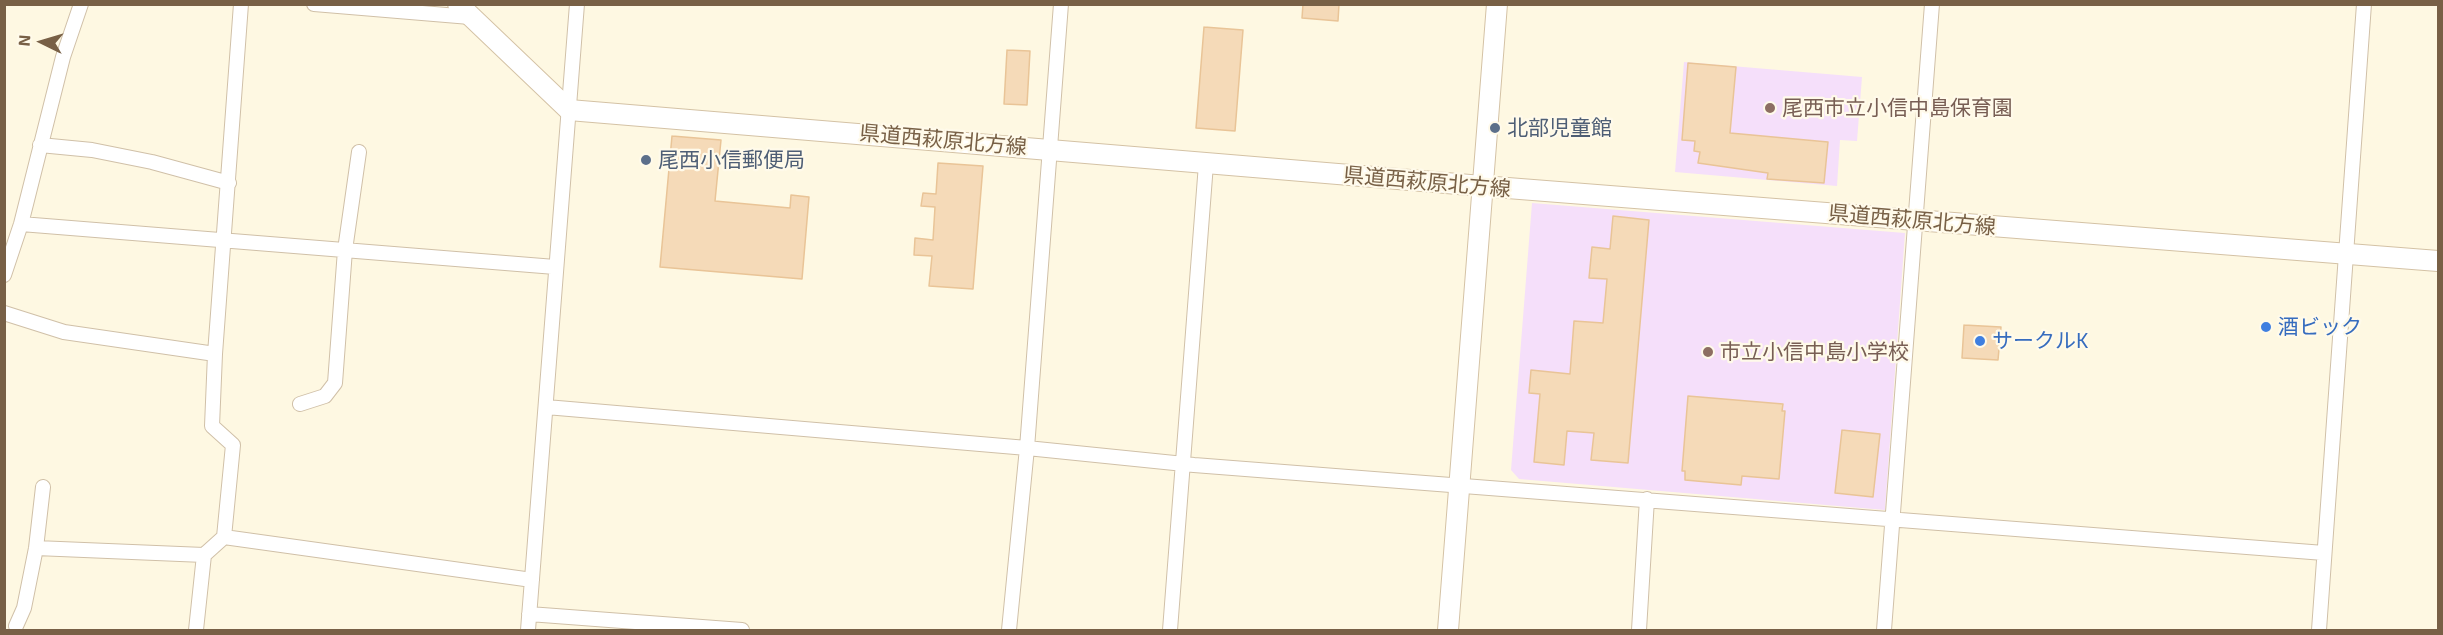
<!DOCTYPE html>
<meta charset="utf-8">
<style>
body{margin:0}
#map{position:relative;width:2443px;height:635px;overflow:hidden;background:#fef8e2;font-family:"Exo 2",sans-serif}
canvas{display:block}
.frame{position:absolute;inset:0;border:6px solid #786046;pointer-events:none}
.north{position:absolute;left:12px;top:12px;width:60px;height:60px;-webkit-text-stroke:4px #fffaea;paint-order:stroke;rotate:275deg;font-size:16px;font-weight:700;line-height:24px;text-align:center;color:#786046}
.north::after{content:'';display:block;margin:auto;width:21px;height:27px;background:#786046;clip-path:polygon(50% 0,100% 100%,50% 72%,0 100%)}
</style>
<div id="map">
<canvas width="2443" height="635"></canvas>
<div class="frame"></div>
<div class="north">N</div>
</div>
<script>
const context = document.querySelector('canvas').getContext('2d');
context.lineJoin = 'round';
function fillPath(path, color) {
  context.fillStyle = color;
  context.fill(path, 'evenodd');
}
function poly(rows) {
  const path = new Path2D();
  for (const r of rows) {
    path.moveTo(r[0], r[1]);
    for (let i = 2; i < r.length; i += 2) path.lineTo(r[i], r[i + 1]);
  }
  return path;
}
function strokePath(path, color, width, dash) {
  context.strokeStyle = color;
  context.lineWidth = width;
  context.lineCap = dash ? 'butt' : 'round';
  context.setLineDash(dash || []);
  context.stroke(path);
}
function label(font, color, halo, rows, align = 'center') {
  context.font = font + ' "Exo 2","Noto Sans JP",sans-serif';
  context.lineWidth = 4.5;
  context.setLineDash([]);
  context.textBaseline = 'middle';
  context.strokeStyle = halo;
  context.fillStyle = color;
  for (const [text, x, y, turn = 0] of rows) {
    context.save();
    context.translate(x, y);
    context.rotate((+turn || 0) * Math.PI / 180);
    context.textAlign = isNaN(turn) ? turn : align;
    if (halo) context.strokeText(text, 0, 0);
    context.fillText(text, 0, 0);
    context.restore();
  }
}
const education = poly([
 [1684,62,1862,77,1857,141,1840,140,1837,186,1675,172],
 [1532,203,1905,233,1885,510,1519,479,1511,470]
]);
const building = poly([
 [1303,4,1339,4,1338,21,1302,18,1303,4],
 [1204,27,1243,30,1235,131,1196,128,1204,27],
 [1007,50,1030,51,1027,105,1004,104,1007,50],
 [1688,63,1736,67,1730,133,1828,142,1824,183,1767,179,1768,173,1698,163,1700,152,1694,151,1695,141,1682,140,1688,63],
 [672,136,721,140,715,201,790,208,791,195,809,197,802,279,660,267,672,136],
 [938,163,983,166,973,289,929,286,932,256,914,255,915,238,933,240,935,207,921,206,923,193,936,194,938,163],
 [1613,216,1649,220,1628,463,1591,460,1594,433,1567,431,1564,465,1534,462,1540,394,1529,393,1531,370,1570,374,1574,321,1603,323,1607,279,1589,278,1592,247,1610,249,1613,216],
 [1964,325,2001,327,1998,360,1962,358,1964,325],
 [1688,396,1783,404,1782,411,1785,411,1779,479,1742,476,1741,485,1685,480,1685,471,1682,471,1688,396],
 [1842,430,1880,434,1873,497,1835,493,1842,430]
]);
const street = poly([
 [314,4,470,17],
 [40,145,92,150,152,162,229,183],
 [21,224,555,267],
 [4,275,21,224,63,57,81,4],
 [4,313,64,332,215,354],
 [300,404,325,396,335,383,345,250,359,152],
 [546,407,1027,448,1194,465,2324,553],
 [224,537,532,580],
 [36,548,204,555],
 [529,614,742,630],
 [16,626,24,608,36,548,43,487],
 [196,630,204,555,224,537,233,445,212,426,215,354,241,4],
 [528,630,577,4],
 [1009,630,1027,448,1061,4],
 [1170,630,1206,164],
 [1639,630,1647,499],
 [1884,630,1932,4],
 [2319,630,2364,4]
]);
const secondary = poly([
 [458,4,569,110,1482,186,2438,261],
 [1448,630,1497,4]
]);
const markers = [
 [1770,108,6,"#8d6e63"],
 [1495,128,6,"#5c6f8a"],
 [646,160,6,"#5c6f8a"],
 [2266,327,6,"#3f7fe0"],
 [1980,341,6,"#3f7fe0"],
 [1708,352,6,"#8d6e63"]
];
const educationNames = [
 ["尾西市立小信中島保育園",1782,108],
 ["市立小信中島小学校",1720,352]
];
const serviceNames = [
 ["北部児童館",1507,128],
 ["尾西小信郵便局",658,160]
];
const streetNames = [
 ["県道西萩原北方線",943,140,5],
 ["県道西萩原北方線",1427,182,5],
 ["県道西萩原北方線",1912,220,5]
];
const shopNames = [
 ["酒ビック",2278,327],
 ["サークルK",1992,341]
];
fillPath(education, '#f5dffa');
fillPath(building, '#f5dab8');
strokePath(building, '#e9c497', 1.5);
strokePath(street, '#d0c0a8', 16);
strokePath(secondary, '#d4c2a5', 22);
strokePath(street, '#fff', 14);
strokePath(secondary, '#fff', 20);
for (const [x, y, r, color] of markers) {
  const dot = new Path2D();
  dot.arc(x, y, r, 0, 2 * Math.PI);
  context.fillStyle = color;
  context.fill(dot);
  strokePath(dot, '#fffaea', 2);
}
label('21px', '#785e54', '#fffaea', educationNames, 'left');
label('21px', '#4e5e75', '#fffaea', serviceNames, 'left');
label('21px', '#786046', '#fffaea', streetNames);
label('21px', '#366cbe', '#fffaea', shopNames, 'left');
</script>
